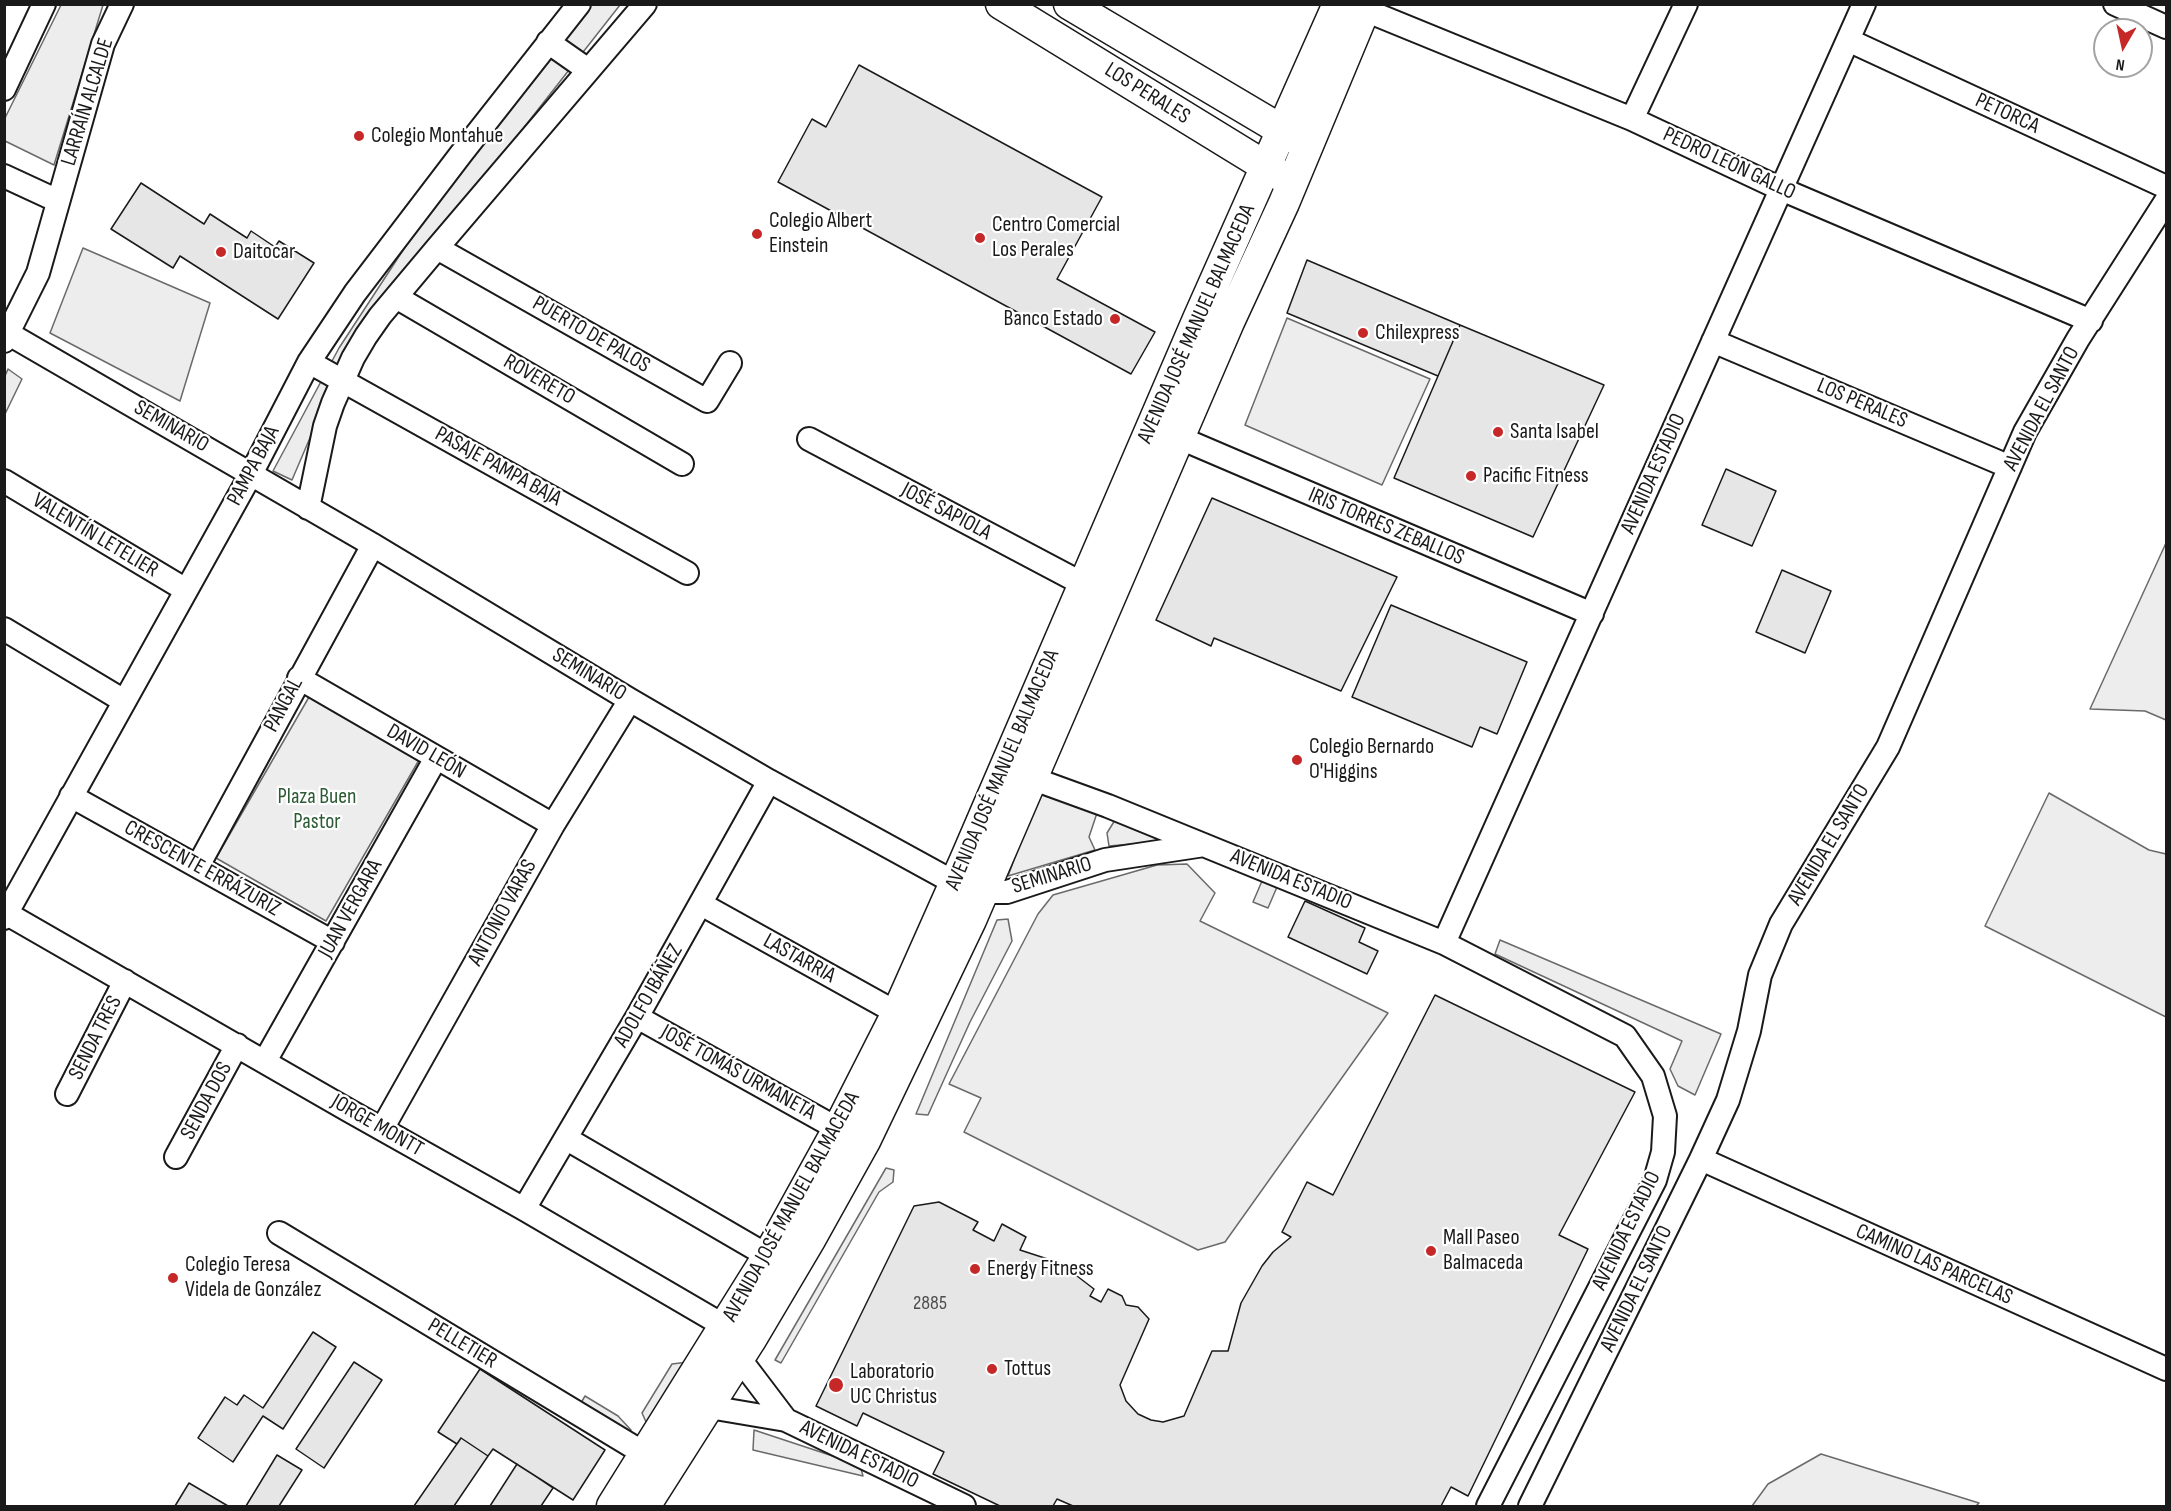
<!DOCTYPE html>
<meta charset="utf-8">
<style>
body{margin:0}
#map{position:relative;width:2171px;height:1511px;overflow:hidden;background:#fff;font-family:"Sofia Sans Condensed",sans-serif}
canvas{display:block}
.frame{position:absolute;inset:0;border:6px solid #1a1a1a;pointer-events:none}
.north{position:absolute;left:2093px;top:18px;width:60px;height:60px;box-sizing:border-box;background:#fff;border:2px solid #a3a3a3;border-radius:50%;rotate:189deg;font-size:16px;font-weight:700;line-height:24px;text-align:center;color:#1a1a1a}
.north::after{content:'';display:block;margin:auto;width:21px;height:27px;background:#c62828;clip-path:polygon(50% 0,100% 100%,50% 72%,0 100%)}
</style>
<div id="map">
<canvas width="2171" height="1511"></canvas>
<div class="frame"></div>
<div class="north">N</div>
</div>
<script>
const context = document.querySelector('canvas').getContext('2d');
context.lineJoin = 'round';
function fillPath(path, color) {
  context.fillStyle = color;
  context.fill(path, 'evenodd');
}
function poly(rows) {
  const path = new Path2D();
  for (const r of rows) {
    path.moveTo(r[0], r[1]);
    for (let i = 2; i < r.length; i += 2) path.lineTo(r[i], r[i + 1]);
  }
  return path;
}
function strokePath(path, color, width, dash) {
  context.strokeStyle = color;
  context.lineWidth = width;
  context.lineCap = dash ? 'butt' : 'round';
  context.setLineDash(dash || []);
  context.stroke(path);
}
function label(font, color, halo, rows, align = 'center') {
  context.font = font + ' "Sofia Sans Condensed",sans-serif';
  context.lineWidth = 4.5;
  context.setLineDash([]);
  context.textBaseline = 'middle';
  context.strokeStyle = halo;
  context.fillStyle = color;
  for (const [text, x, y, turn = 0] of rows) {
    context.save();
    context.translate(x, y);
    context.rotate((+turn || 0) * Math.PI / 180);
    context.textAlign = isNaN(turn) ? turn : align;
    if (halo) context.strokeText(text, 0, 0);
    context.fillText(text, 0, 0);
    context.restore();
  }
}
const built = poly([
 [61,5,103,5,54,165,5,141,4,120,61,5],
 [587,5,620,5,478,186,318,419,292,480,273,471,339,348,409,241,587,5],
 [83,248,210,303,180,401,50,333,83,248],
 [1287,318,1430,379,1382,485,1245,425,1287,318],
 [8,369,22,379,5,414,5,376,8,369],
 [2166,543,2166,720,2145,711,2090,709,2166,543],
 [309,697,419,760,326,921,216,858,309,697],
 [1040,790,1098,810,1089,837,1095,850,1008,876,1040,790],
 [2049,793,2149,850,2166,854,2166,1017,1985,926,2049,793],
 [1115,820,1178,840,1109,846,1107,833,1115,820],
 [1187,864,1215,893,1200,921,1388,1013,1225,1242,1198,1250,964,1132,981,1098,949,1084,1038,914,1053,895,1157,865,1187,864],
 [1262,881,1277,887,1268,908,1253,902,1262,881],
 [1008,919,1012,941,970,1022,928,1115,916,1114,997,920,1008,919],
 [1500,940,1721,1034,1695,1095,1678,1086,1670,1069,1682,1041,1495,954,1500,940],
 [886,1168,894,1170,893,1182,879,1192,781,1363,775,1360,886,1168],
 [696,1361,651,1433,642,1413,672,1364,696,1361],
 [585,1396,618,1416,631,1430,625,1439,578,1408,585,1396],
 [754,1430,860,1465,863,1476,753,1450,754,1430],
 [1821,1454,1979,1503,1976,1506,1752,1506,1768,1484,1821,1454]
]);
const building = poly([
 [859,65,1102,197,1057,279,1155,332,1131,374,778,182,812,119,826,127,859,65],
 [141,183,204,224,210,214,247,238,251,231,275,247,279,241,314,263,278,319,180,256,173,268,111,229,141,183],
 [1307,260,1460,325,1438,376,1287,313,1307,260],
 [1460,325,1604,385,1533,537,1394,478,1460,325],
 [1726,469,1776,491,1752,546,1702,525,1726,469],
 [1212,498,1397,577,1341,691,1214,638,1211,646,1156,620,1212,498],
 [1782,570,1831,591,1805,653,1756,632,1782,570],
 [1391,605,1527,662,1497,734,1480,727,1472,747,1352,697,1391,605],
 [1305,901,1365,928,1359,942,1378,951,1367,974,1288,937,1305,901],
 [1435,995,1635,1092,1559,1235,1588,1249,1468,1496,1451,1487,1441,1506,1073,1506,1057,1499,1053,1506,1000,1506,933,1474,944,1452,863,1413,857,1426,816,1406,914,1206,939,1202,978,1222,973,1230,994,1241,1002,1224,1026,1237,1020,1250,1060,1263,1094,1289,1090,1296,1101,1302,1108,1289,1122,1296,1126,1305,1138,1307,1149,1319,1120,1385,1126,1401,1138,1414,1151,1420,1163,1422,1184,1416,1212,1351,1228,1351,1241,1303,1262,1266,1273,1252,1291,1237,1282,1232,1307,1182,1333,1195,1435,995],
 [313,1332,336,1347,283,1429,263,1416,233,1462,198,1438,225,1397,237,1405,244,1395,263,1408,313,1332],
 [354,1362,382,1380,324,1468,296,1449,354,1362],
 [480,1369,605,1450,573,1500,493,1449,488,1456,461,1438,457,1444,438,1432,480,1369],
 [461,1438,488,1456,454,1506,414,1506,461,1438],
 [277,1455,302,1470,279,1506,246,1506,277,1455],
 [517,1464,553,1488,541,1506,490,1506,517,1464],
 [189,1483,228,1506,175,1506,189,1483]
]);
const minor = poly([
 [2115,4,2166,27],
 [1365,10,1632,119,1781,189,2091,321],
 [1848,40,2166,187],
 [548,42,588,70],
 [4,89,44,4],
 [1632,119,1686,4],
 [4,176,58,201],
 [437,248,707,401,730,363],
 [396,297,682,464],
 [4,331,373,545,630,700,769,781,955,883,982,892,1007,892,1105,860,1204,845],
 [4,341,38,273,103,44,122,4],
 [1713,341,2010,467],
 [309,362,687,573],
 [1180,438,1592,614],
 [809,439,1083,584],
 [4,481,186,590],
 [308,508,325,426,333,403,353,358,366,336,380,316,437,248,645,4],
 [4,629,124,701],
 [299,678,553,825],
 [1031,778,1108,806,1444,943,1625,1036,1653,1076,1665,1116,1663,1152,1655,1180,1488,1506],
 [71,796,333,942],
 [198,866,373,545],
 [701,904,897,1013],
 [4,912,348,1110,524,1209,738,1334],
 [4,918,251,474,309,362,355,293,461,154,579,4],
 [1444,943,1864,4],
 [637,1017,838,1129],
 [265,1061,436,758],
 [67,1094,125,981],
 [382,1129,553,825,630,700],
 [567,1139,768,1256],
 [176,1157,237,1045],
 [1701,1159,2166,1369],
 [524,1209,637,1017,769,781],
 [279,1233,645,1454],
 [739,1358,786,1420],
 [709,1407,786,1420,964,1506],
 [1530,1506,1701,1159,1728,1100,1749,1031,1760,975,1781,924,1888,747,2025,432,2078,339,2166,201]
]);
const major = poly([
 [1001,4,1283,177],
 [1069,4,1300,141],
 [612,1506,768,1256,838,1129,897,1013,965,860,1198,319,1338,4],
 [645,1506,750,1341,811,1238,865,1141,971,920,1229,322,1284,203,1367,4]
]);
const markers = [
 [359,136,6,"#c62828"],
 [757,234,6,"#c62828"],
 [980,238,6,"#c62828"],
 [221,252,6,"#c62828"],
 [1115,319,6,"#c62828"],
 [1363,333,6,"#c62828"],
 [1498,432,6,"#c62828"],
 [1471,476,6,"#c62828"],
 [1297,760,6,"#c62828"],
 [1431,1251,6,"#c62828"],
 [975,1269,6,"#c62828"],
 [173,1278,6,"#c62828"],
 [992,1369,6,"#c62828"],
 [836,1385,8,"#c62828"]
];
const numberNames = [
 ["2885",930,1304]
];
const streetNames = [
 ["LOS PERALES",1147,94,32],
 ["LARRAÍN ALCALDE",88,102,-73],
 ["PETORCA",2007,114,25],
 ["PEDRO LEÓN GALLO",1729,164,25],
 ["AVENIDA JOSÉ MANUEL BALMACEDA",1197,324,-66],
 ["PUERTO DE PALOS",591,335,30],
 ["ROVERETO",539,380,30],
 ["LOS PERALES",1862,404,23],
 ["AVENIDA EL SANTO",2042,409,-62],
 ["SEMINARIO",171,427,30],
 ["PAMPA BAJA",254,466,-62],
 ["PASAJE PAMPA BAJA",498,467,29],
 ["AVENIDA ESTADIO",1654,474,-66],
 ["JOSÉ SAPIOLA",946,512,28],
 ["IRIS TORRES ZEBALLOS",1386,527,23],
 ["VALENTÍN LETELIER",95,536,31],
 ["SEMINARIO",589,675,31],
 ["PANGAL",284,705,-62],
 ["DAVID LEÓN",426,752,30],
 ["AVENIDA JOSÉ MANUEL BALMACEDA",1003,770,-67],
 ["AVENIDA EL SANTO",1829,845,-59],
 ["CRESCENTE ERRÁZURIZ",202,869,29],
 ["SEMINARIO",1052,876,-17],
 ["AVENIDA ESTADIO",1291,880,22],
 ["JUAN VERGARA",351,909,-61],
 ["ANTONIO VARAS",503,913,-61],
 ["LASTARRIA",799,959,29],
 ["ADOLFO IBÁÑEZ",649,996,-60],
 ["SENDA TRES",96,1038,-63],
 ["JOSÉ TOMÁS URMANETA",738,1073,29],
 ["SENDA DOS",207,1101,-62],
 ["JORGE MONTT",377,1126,30],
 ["AVENIDA JOSÉ MANUEL BALMACEDA",792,1207,-61],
 ["AVENIDA ESTADIO",1627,1231,-64],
 ["CAMINO LAS PARCELAS",1934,1265,24],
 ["AVENIDA EL SANTO",1637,1289,-64],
 ["PELLETIER",462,1344,31],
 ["AVENIDA ESTADIO",859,1455,26]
];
const poiNames = [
 ["Colegio Montahue",371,136],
 ["Colegio Albert",769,221],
 ["Einstein",769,246],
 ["Centro Comercial",992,225],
 ["Los Perales",992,250],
 ["Daitocar",233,252],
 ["Banco Estado",1103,319,"right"],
 ["Chilexpress",1375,333],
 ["Santa Isabel",1510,432],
 ["Pacific Fitness",1483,476],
 ["Colegio Bernardo",1309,747],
 ["O'Higgins",1309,772],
 ["Mall Paseo",1443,1238],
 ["Balmaceda",1443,1263],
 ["Colegio Teresa",185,1265],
 ["Videla de González",185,1290],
 ["Energy Fitness",987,1269],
 ["Tottus",1004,1369],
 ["Laboratorio",850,1372],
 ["UC Christus",850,1397]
];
const parkNames = [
 ["Plaza Buen",317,797],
 ["Pastor",317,822]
];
fillPath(built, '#ededed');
strokePath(built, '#6a6a6a', 1.5);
fillPath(building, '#e6e6e6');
strokePath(building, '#1a1a1a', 1.5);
strokePath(minor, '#1a1a1a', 26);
strokePath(major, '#1a1a1a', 33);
strokePath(minor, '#fff', 22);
strokePath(major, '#fff', 30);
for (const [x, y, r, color] of markers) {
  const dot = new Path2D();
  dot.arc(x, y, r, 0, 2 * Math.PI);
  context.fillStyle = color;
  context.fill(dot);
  strokePath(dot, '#fff', 2);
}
label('20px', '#4d4d4d', null, numberNames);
label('22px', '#1a1a1a', '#fff', streetNames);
label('22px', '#1a1a1a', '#fff', poiNames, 'left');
label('22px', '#2b5a34', '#fff', parkNames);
</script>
